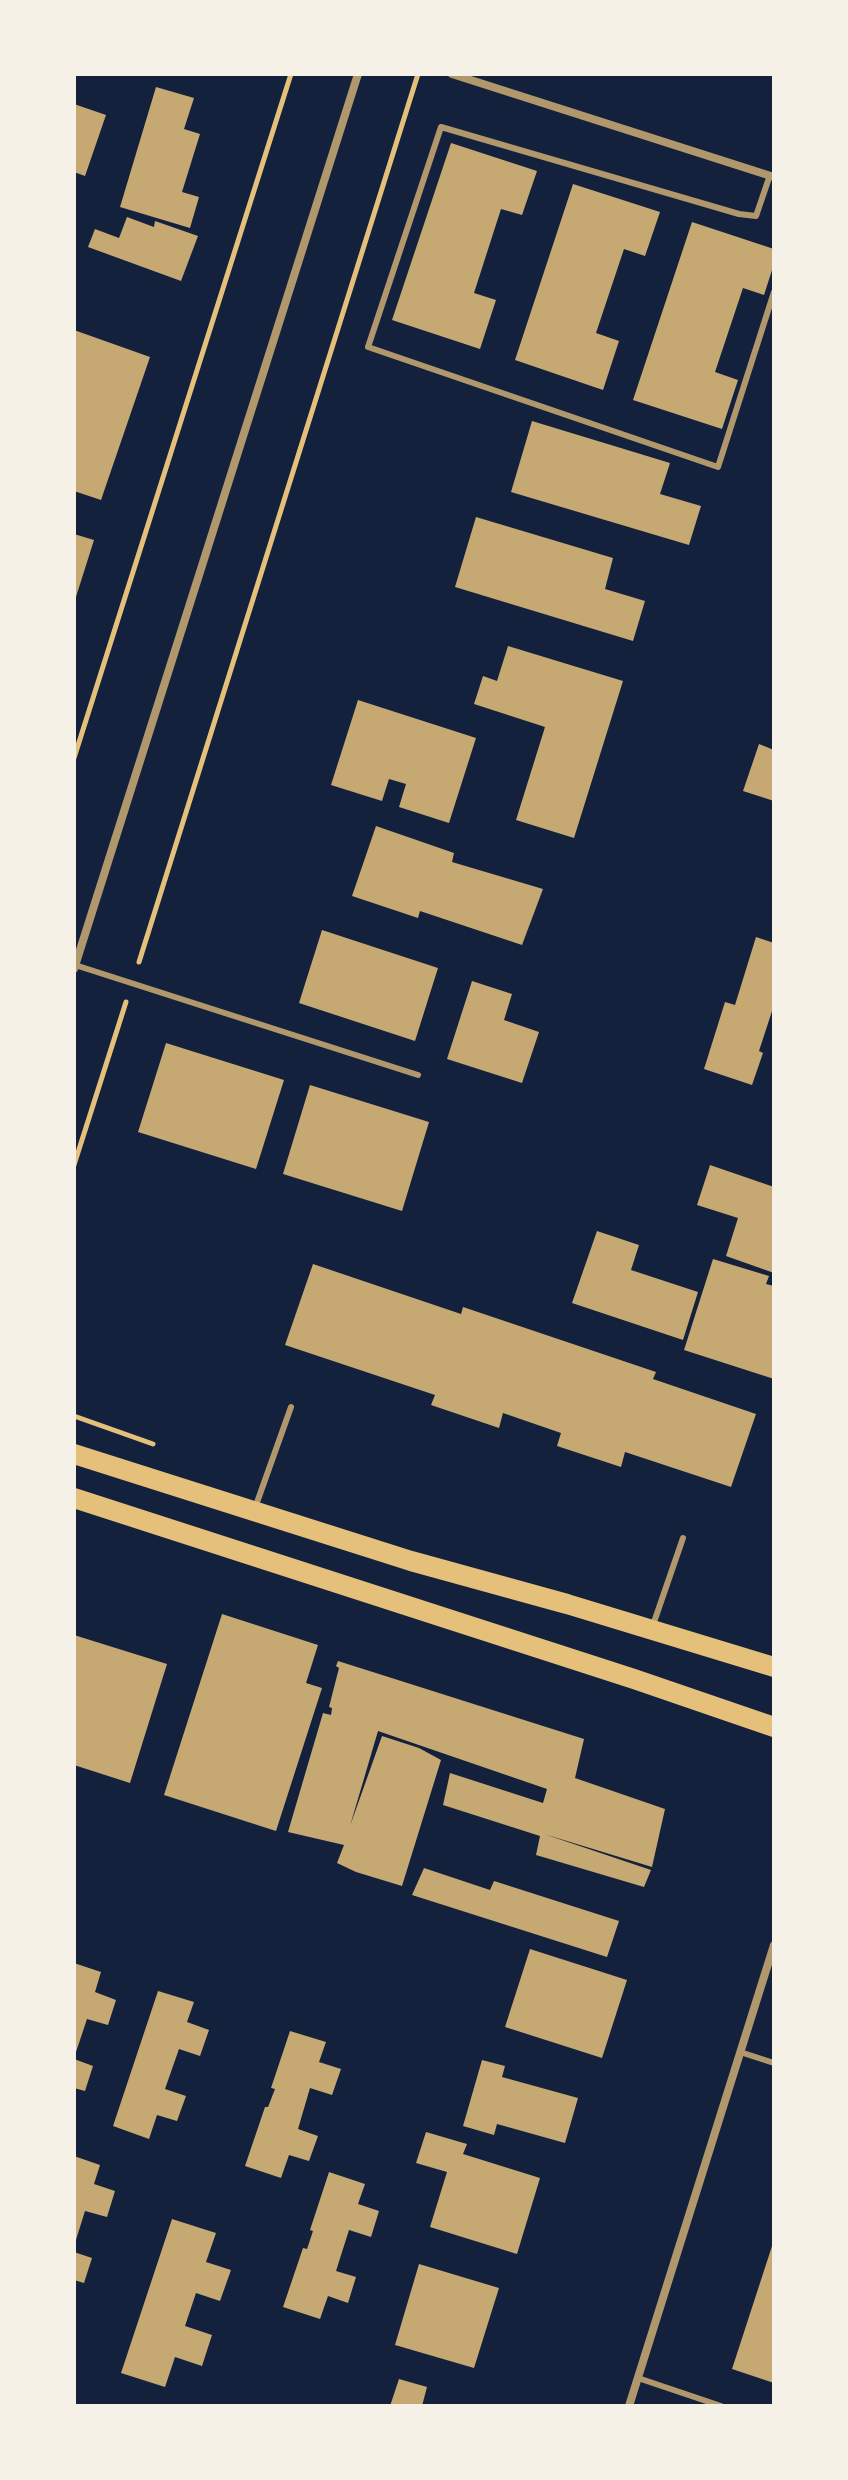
<!DOCTYPE html>
<style>
body{margin:0}
#map{position:relative;width:848px;height:2480px;overflow:hidden;background:#14213d;font-family:"Public Sans",sans-serif}
canvas{display:block}
.frame{position:absolute;inset:0;border:76px solid #f6f1e7;pointer-events:none}
</style>
<div id="map">
<canvas width="848" height="2480"></canvas>
<div class="frame"></div>
</div>
<script>
const context = document.querySelector('canvas').getContext('2d');
context.lineJoin = 'round';
function fillPath(path, color) {
  context.fillStyle = color;
  context.fill(path, 'evenodd');
}
function poly(rows) {
  const path = new Path2D();
  for (const r of rows) {
    path.moveTo(r[0], r[1]);
    for (let i = 2; i < r.length; i += 2) path.lineTo(r[i], r[i + 1]);
  }
  return path;
}
function strokePath(path, color, width, dash) {
  context.strokeStyle = color;
  context.lineWidth = width;
  context.lineCap = dash ? 'butt' : 'round';
  context.setLineDash(dash || []);
  context.stroke(path);
}
const building = poly([
 [156,87,194,98,184,129,200,134,182,192,199,197,190,228,120,207],
 [74,104,106,115,85,176,74,172],
 [451,143,537,171,522,215,501,209,474,293,496,300,480,349,392,320],
 [573,184,660,212,645,256,624,249,596,333,619,341,603,390,515,360],
 [127,217,154,227,155,221,198,236,181,281,88,247,95,229,119,238],
 [692,222,774,249,774,264,764,295,743,288,715,372,738,380,722,429,633,400],
 [74,330,150,357,101,500,74,491],
 [532,421,670,463,660,494,701,506,689,545,511,492],
 [476,517,613,558,605,589,645,601,633,641,455,587],
 [74,534,94,540,75,600,74,600],
 [508,646,623,681,574,838,516,820,545,727,474,704,483,676,497,681],
 [358,700,476,738,449,823,399,807,406,784,389,779,382,801,331,785],
 [759,744,774,750,774,801,743,791],
 [376,826,454,853,452,862,543,889,522,945,420,911,418,918,352,896],
 [322,930,438,968,415,1041,299,1003],
 [756,937,774,943,774,1005,759,1051,763,1053,752,1085,704,1069,725,1002,735,1005],
 [472,981,512,994,504,1020,539,1032,522,1083,447,1059],
 [166,1043,284,1080,256,1169,138,1132],
 [310,1085,429,1122,402,1211,283,1174],
 [710,1165,774,1187,774,1273,726,1256,738,1218,697,1205],
 [597,1231,639,1245,631,1270,698,1292,683,1340,572,1303],
 [713,1259,769,1276,766,1284,774,1286,774,1379,684,1350],
 [313,1264,461,1314,463,1307,656,1372,653,1379,756,1414,731,1487,625,1452,621,1467,557,1446,561,1433,503,1413,499,1428,431,1405,435,1395,285,1345],
 [222,1614,318,1645,306,1683,322,1688,276,1831,164,1795],
 [74,1635,167,1664,130,1783,74,1765],
 [338,1661,584,1739,575,1778,665,1809,652,1867,544,1834,651,1870,644,1887,536,1855,540,1836,443,1805,450,1773,543,1803,547,1789,378,1731,350,1826,382,1736,419,1748,441,1760,402,1886,356,1872,337,1863,344,1845,288,1832,323,1713,331,1715,332,1708,329,1707,339,1668,336,1666],
 [424,1868,490,1890,494,1881,619,1921,607,1957,412,1895],
 [530,1949,627,1980,602,2058,505,2027],
 [74,1963,101,1972,95,1992,116,2000,108,2025,87,2019,75,2055],
 [158,1991,194,2002,187,2022,209,2030,200,2056,179,2049,165,2089,186,2096,177,2121,157,2115,149,2139,113,2126],
 [290,2031,326,2042,319,2062,341,2069,332,2095,310,2088,298,2129,318,2136,309,2161,289,2155,281,2178,245,2166,265,2107,268,2107,275,2089,271,2088],
 [74,2059,93,2066,85,2091,74,2088],
 [482,2060,505,2066,502,2077,578,2098,565,2143,497,2124,494,2135,463,2126],
 [426,2132,467,2144,463,2154,540,2178,517,2254,430,2227,447,2172,416,2163],
 [74,2156,100,2165,94,2184,115,2191,107,2217,85,2211,75,2243],
 [329,2172,365,2184,358,2204,379,2211,371,2237,349,2230,336,2271,356,2277,348,2303,328,2296,320,2319,283,2307,303,2248,307,2249,313,2231,310,2230],
 [172,2219,216,2233,206,2262,231,2270,220,2301,196,2293,185,2326,212,2335,202,2366,175,2357,165,2387,121,2373],
 [773,2243,774,2243,774,2383,732,2369],
 [74,2252,92,2258,84,2283,74,2280],
 [419,2264,499,2288,474,2368,395,2345],
 [399,2379,427,2387,422,2406,390,2406]
]);
const path = poly([
 [74,758,291,74],
 [139,962,418,74],
 [74,1165,126,1002],
 [74,1416,153,1444]
]);
const service = poly([
 [770,175,756,216,739,214,441,127,368,347,718,467,774,292],
 [75,965,418,1075],
 [255,1508,291,1407],
 [653,1625,683,1538],
 [740,2052,774,2063],
 [638,2378,721,2406]
]);
const minor = poly([
 [452,74,774,177],
 [74,969,358,74],
 [629,2406,774,1945]
]);
const primary = poly([
 [74,1454,411,1561,567,1604,774,1667],
 [74,1498,634,1679,774,1727]
]);
fillPath(building, '#c6a872');
strokePath(path, '#e5c07b', 5);
strokePath(service, '#b1986c', 6);
strokePath(minor, '#b1986c', 8);
strokePath(primary, '#e5c07b', 20);
</script>
